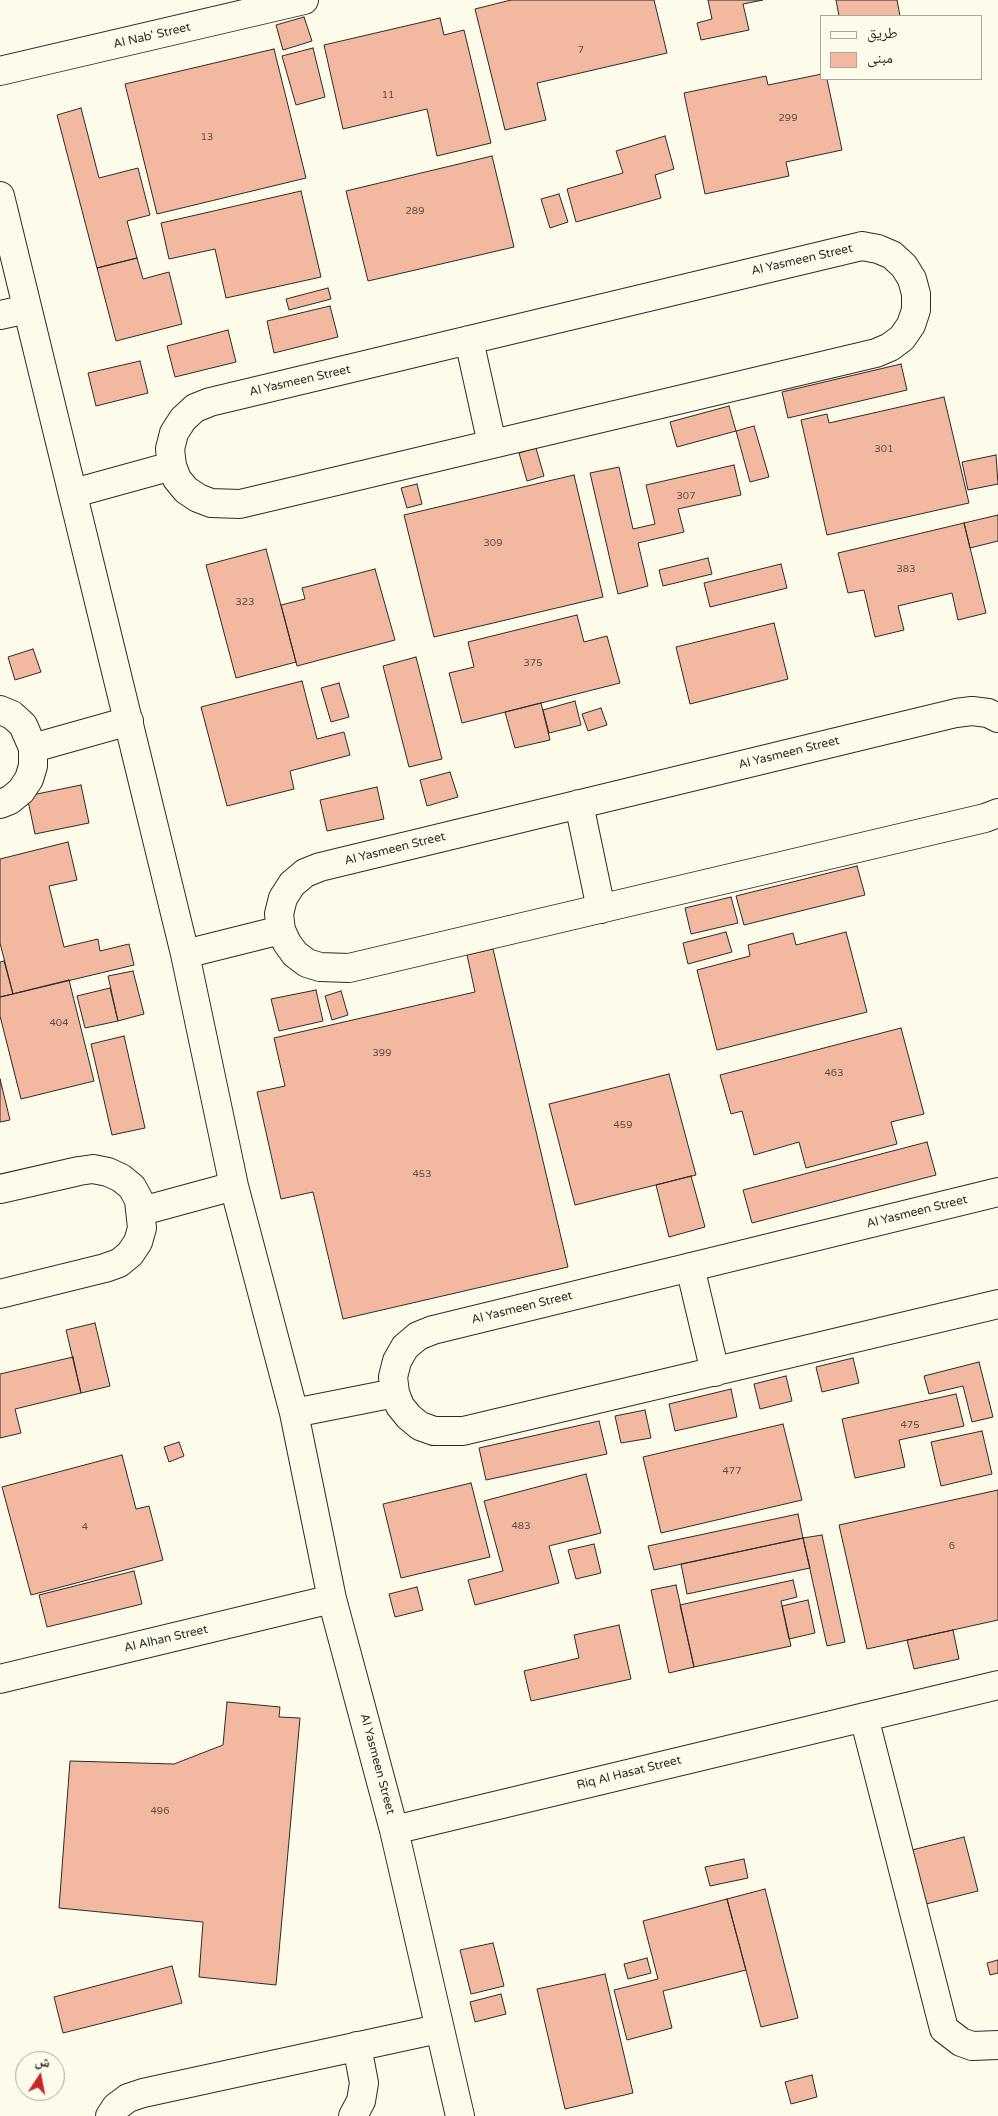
<!DOCTYPE html>
<meta charset="utf-8">
<style>
body{margin:0}
#map{position:relative;width:998px;height:2116px;overflow:hidden;background:#fdfbea;font-family:"Varela Round","Noto Naskh Arabic",sans-serif}
canvas{display:block}
.legend{position:absolute;left:820px;top:15px;width:162px;height:65px;box-sizing:border-box;background:#fdfbea;border:1px solid #a9a89e;margin:0;padding:6px 9px;list-style:none;font-size:15px;color:#2b2b2b}
.legend li{display:flex;align-items:center;gap:10px;height:25px}
.legend b{width:25px;border:1px solid #a9a89e}
.north{position:absolute;left:15px;top:2051px;width:50px;height:50px;box-sizing:border-box;background:#fdfbea;border:1px solid #a9a89e;border-radius:50%;rotate:11deg;font-size:14px;font-weight:700;line-height:20px;text-align:center;color:#2b2b2b}
.north::after{content:'';display:block;margin:auto;width:18px;height:22px;background:#c62828;clip-path:polygon(50% 0,100% 100%,50% 72%,0 100%)}
</style>
<div id="map">
<canvas width="998" height="2116"></canvas>
<ul class="legend">
<li><b style="height:6px;background:#fdfbea"></b>طريق</li>
<li><b style="height:14px;background:#f2b8a0"></b>مبنى</li>
</ul>
<div class="north">ش</div>
</div>
<script>
const context = document.querySelector('canvas').getContext('2d');
context.lineJoin = 'round';
function fillPath(path, color) {
  context.fillStyle = color;
  context.fill(path, 'evenodd');
}
function poly(rows) {
  const path = new Path2D();
  for (const r of rows) {
    path.moveTo(r[0], r[1]);
    for (let i = 2; i < r.length; i += 2) path.lineTo(r[i], r[i + 1]);
  }
  return path;
}
function strokePath(path, color, width, dash) {
  context.strokeStyle = color;
  context.lineWidth = width;
  context.lineCap = dash ? 'butt' : 'round';
  context.setLineDash(dash || []);
  context.stroke(path);
}
function label(font, color, halo, rows, align = 'center') {
  context.font = font + ' "Varela Round",sans-serif';
  context.lineWidth = 4;
  context.setLineDash([]);
  context.textBaseline = 'middle';
  context.strokeStyle = halo;
  context.fillStyle = color;
  for (const [text, x, y, turn = 0] of rows) {
    context.save();
    context.translate(x, y);
    context.rotate((+turn || 0) * Math.PI / 180);
    context.textAlign = isNaN(turn) ? turn : align;
    if (halo) context.strokeText(text, 0, 0);
    context.fillText(text, 0, 0);
    context.restore();
  }
}
const building = poly([
 [511,0,654,0,667,53,537,83,546,120,505,130,475,9,511,0],
 [708,0,763,0,743,4,749,30,701,40,697,23,712,19,708,0],
 [836,0,897,0,900,16,839,16,836,0],
 [304,17,312,41,283,50,276,25,304,17],
 [440,18,444,35,464,30,491,143,437,156,427,109,343,129,324,45,440,18],
 [313,48,325,97,296,105,282,56,313,48],
 [274,49,306,178,157,214,125,84,274,49],
 [822,74,822,79,827,79,842,150,786,162,789,176,705,194,684,93,766,76,768,85,822,74],
 [81,108,99,178,138,168,150,215,127,221,137,258,97,268,57,115,81,108],
 [665,136,674,169,655,175,661,198,576,222,567,189,623,173,616,151,665,136],
 [492,156,514,247,368,281,346,191,492,156],
 [301,191,321,277,226,298,215,249,169,259,161,223,301,191],
 [559,194,568,222,550,228,541,199,559,194],
 [137,258,143,279,169,272,182,324,116,341,97,268,137,258],
 [328,288,331,299,289,310,286,299,328,288],
 [330,306,338,337,274,353,267,321,330,306],
 [228,330,236,362,175,377,167,346,228,330],
 [140,361,148,393,96,406,88,373,140,361],
 [901,364,907,390,788,418,782,392,901,364],
 [944,397,969,503,827,535,801,420,827,414,829,423,944,397],
 [729,406,736,431,677,447,670,422,729,406],
 [754,426,769,477,750,482,736,431,754,426],
 [536,448,544,476,527,481,519,453,536,448],
 [996,455,998,484,968,490,962,462,996,455],
 [734,465,741,495,678,509,684,532,638,543,648,586,618,594,590,473,619,467,633,529,655,524,646,485,734,465],
 [574,475,603,597,434,637,404,515,574,475],
 [417,484,422,504,407,508,401,488,417,484],
 [998,515,998,541,970,548,964,523,998,515],
 [964,523,986,613,958,620,952,593,898,606,904,630,875,637,864,590,848,593,838,553,964,523],
 [266,549,296,662,236,678,206,565,266,549],
 [708,558,712,574,663,586,659,570,708,558],
 [781,564,787,588,710,607,704,583,781,564],
 [375,569,395,640,297,666,281,605,305,599,302,588,375,569],
 [577,615,584,642,607,636,620,683,462,723,449,673,474,667,468,642,577,615],
 [774,623,788,679,690,704,676,647,774,623],
 [33,649,41,672,15,680,8,657,33,649],
 [416,657,442,759,409,767,383,666,416,657],
 [302,681,317,739,344,732,350,755,290,771,294,789,227,806,201,707,302,681],
 [339,683,349,717,331,722,321,688,339,683],
 [575,701,581,725,549,733,543,710,575,701],
 [541,703,550,740,515,748,505,712,541,703],
 [601,708,607,725,588,731,582,714,601,708],
 [450,772,458,797,427,806,420,780,450,772],
 [81,785,89,823,35,834,27,796,81,785],
 [377,787,384,819,327,831,320,800,377,787],
 [68,842,77,880,49,886,64,947,98,939,100,951,129,944,134,965,13,994,0,943,0,859,68,842],
 [857,866,865,895,744,925,736,896,857,866],
 [731,897,738,923,691,934,685,908,731,897],
 [726,932,732,952,688,964,683,943,726,932],
 [846,932,867,1012,717,1050,697,970,750,956,748,945,793,933,796,945,846,932],
 [493,949,568,1267,343,1319,313,1192,281,1199,257,1092,285,1086,274,1038,475,992,467,955,493,949],
 [4,961,13,994,0,997,0,962,4,961],
 [133,971,144,1014,118,1021,108,976,133,971],
 [69,980,94,1081,21,1099,0,1016,0,997,69,980],
 [110,988,118,1021,85,1028,77,996,110,988],
 [316,990,323,1021,279,1031,271,999,316,990],
 [341,991,348,1015,332,1020,325,996,341,991],
 [901,1028,924,1114,891,1122,897,1144,806,1168,799,1142,754,1155,742,1111,731,1114,720,1075,901,1028],
 [124,1036,145,1128,112,1135,91,1044,124,1036],
 [669,1074,696,1175,575,1205,549,1104,669,1074],
 [0,1079,10,1120,0,1122,0,1079],
 [927,1142,936,1175,752,1223,743,1190,927,1142],
 [691,1176,705,1227,669,1237,656,1185,691,1176],
 [95,1323,110,1386,81,1393,66,1330,95,1323],
 [73,1357,81,1393,15,1409,21,1433,0,1438,0,1374,73,1357],
 [853,1358,859,1383,822,1392,816,1367,853,1358],
 [979,1362,993,1417,972,1422,963,1386,929,1394,924,1376,979,1362],
 [786,1376,792,1401,760,1409,754,1384,786,1376],
 [731,1389,737,1417,675,1431,669,1404,731,1389],
 [956,1394,964,1426,899,1440,905,1467,855,1478,842,1419,956,1394],
 [645,1410,651,1438,621,1443,615,1416,645,1410],
 [599,1421,607,1454,486,1480,479,1448,599,1421],
 [783,1424,802,1500,661,1533,643,1457,783,1424],
 [982,1431,992,1474,941,1486,931,1442,982,1431],
 [179,1442,184,1456,169,1462,164,1447,179,1442],
 [122,1455,136,1509,149,1506,163,1560,31,1595,2,1487,122,1455],
 [586,1474,601,1533,549,1546,559,1583,475,1605,468,1580,503,1571,484,1501,586,1474],
 [471,1483,490,1557,401,1578,383,1504,471,1483],
 [998,1490,998,1620,867,1649,839,1525,998,1490],
 [798,1514,803,1538,654,1570,648,1546,798,1514],
 [822,1535,845,1642,827,1646,803,1538,822,1535],
 [803,1538,810,1568,687,1594,681,1564,803,1538],
 [594,1544,601,1573,576,1579,568,1550,594,1544],
 [134,1571,142,1604,47,1627,39,1595,134,1571],
 [793,1580,797,1597,781,1601,791,1646,694,1667,680,1605,793,1580],
 [676,1585,694,1667,669,1673,651,1590,676,1585],
 [417,1587,423,1610,395,1617,389,1594,417,1587],
 [808,1600,815,1633,789,1639,782,1606,808,1600],
 [619,1625,631,1679,531,1701,524,1671,579,1658,574,1635,619,1625],
 [953,1630,959,1659,914,1669,907,1640,953,1630],
 [227,1702,280,1707,279,1717,300,1718,276,1985,199,1977,203,1922,59,1908,70,1761,174,1764,223,1745,227,1702],
 [964,1837,978,1891,926,1904,912,1850,964,1837],
 [744,1859,748,1878,710,1886,705,1867,744,1859],
 [765,1889,798,2018,761,2027,727,1899,765,1889],
 [727,1899,746,1970,663,1991,672,2028,627,2040,614,1990,658,1979,643,1921,727,1899],
 [493,1943,504,1986,471,1994,460,1950,493,1943],
 [647,1958,651,1973,628,1979,624,1964,647,1958],
 [998,1960,998,1973,990,1975,987,1963,998,1960],
 [172,1966,182,2003,63,2033,54,1997,172,1966],
 [605,1974,633,2093,565,2109,537,1989,605,1974],
 [501,1994,506,2014,475,2022,470,2002,501,1994],
 [812,2075,817,2097,791,2104,785,2082,812,2075]
]);
const minor = poly([
 [0,71,304,0],
 [0,196,185,954,234,1186,294,1413,332,1599,394,1830,460,2116],
 [862,246,878,249,892,255,904,266,912,279,916,294,916,310,911,325,902,338,890,347,876,353,240,504,211,503,198,498,186,490,177,479,172,466,170,449,174,433,183,419,195,408,210,402,862,246],
 [0,315,27,309],
 [469,340,492,444],
 [74,493,172,466],
 [0,710,12,715,23,725,33,748,33,766,29,779,21,791,10,800,0,804],
 [998,718,988,713,972,711,956,713,320,867,305,873,292,884,283,898,279,914,281,930,287,943,295,954,307,963,320,967,349,968,985,818,998,813],
 [33,748,129,721],
 [579,804,601,909],
 [185,954,281,930],
 [0,1189,79,1171,93,1169,108,1172,121,1178,132,1187,139,1200,142,1228,138,1242,130,1254,119,1263,105,1268,0,1294],
 [998,1192,433,1330,418,1336,405,1347,397,1361,393,1377,395,1393,400,1406,409,1417,420,1426,434,1431,463,1431,998,1304],
 [142,1211,234,1186],
 [690,1267,715,1372],
 [294,1413,395,1393],
 [0,1679,332,1599],
 [864,1717,944,2029,961,2042,972,2046,998,2045],
 [394,1830,998,1685],
 [110,2116,116,2107,128,2098,143,2093,438,2029],
 [353,2116,361,2101,364,2083,357,2046]
]);
const numberNames = [
 ["7",581,50],
 ["11",388,95],
 ["299",788,118],
 ["13",207,137],
 ["289",415,211],
 ["301",884,449],
 ["307",686,496],
 ["309",493,543],
 ["383",906,569],
 ["323",245,602],
 ["375",533,663],
 ["404",59,1023],
 ["399",382,1053],
 ["463",834,1073],
 ["459",623,1125],
 ["453",422,1174],
 ["475",910,1425],
 ["477",732,1471],
 ["483",521,1526],
 ["4",85,1527],
 ["6",952,1546],
 ["496",160,1811]
];
const streetNames = [
 ["Al Nab' Street",152,36,-13],
 ["Al Yasmeen Street",802,260,-13],
 ["Al Yasmeen Street",300,381,-13],
 ["Al Yasmeen Street",789,753,-14],
 ["Al Yasmeen Street",395,849,-14],
 ["Al Yasmeen Street",917,1212,-14],
 ["Al Yasmeen Street",522,1308,-14],
 ["Al Alhan Street",166,1639,-13],
 ["Al Yasmeen Street",377,1764,75],
 ["Riq Al Hasat Street",629,1773,-14]
];
fillPath(building, '#f2b8a0');
strokePath(building, '#2b2b2b', 1);
strokePath(minor, '#2b2b2b', 30);
strokePath(minor, '#fdfbea', 28);
label('10px', '#5d4e48', null, numberNames);
label('12px', '#2b2b2b', '#fdfbea', streetNames);
</script>
